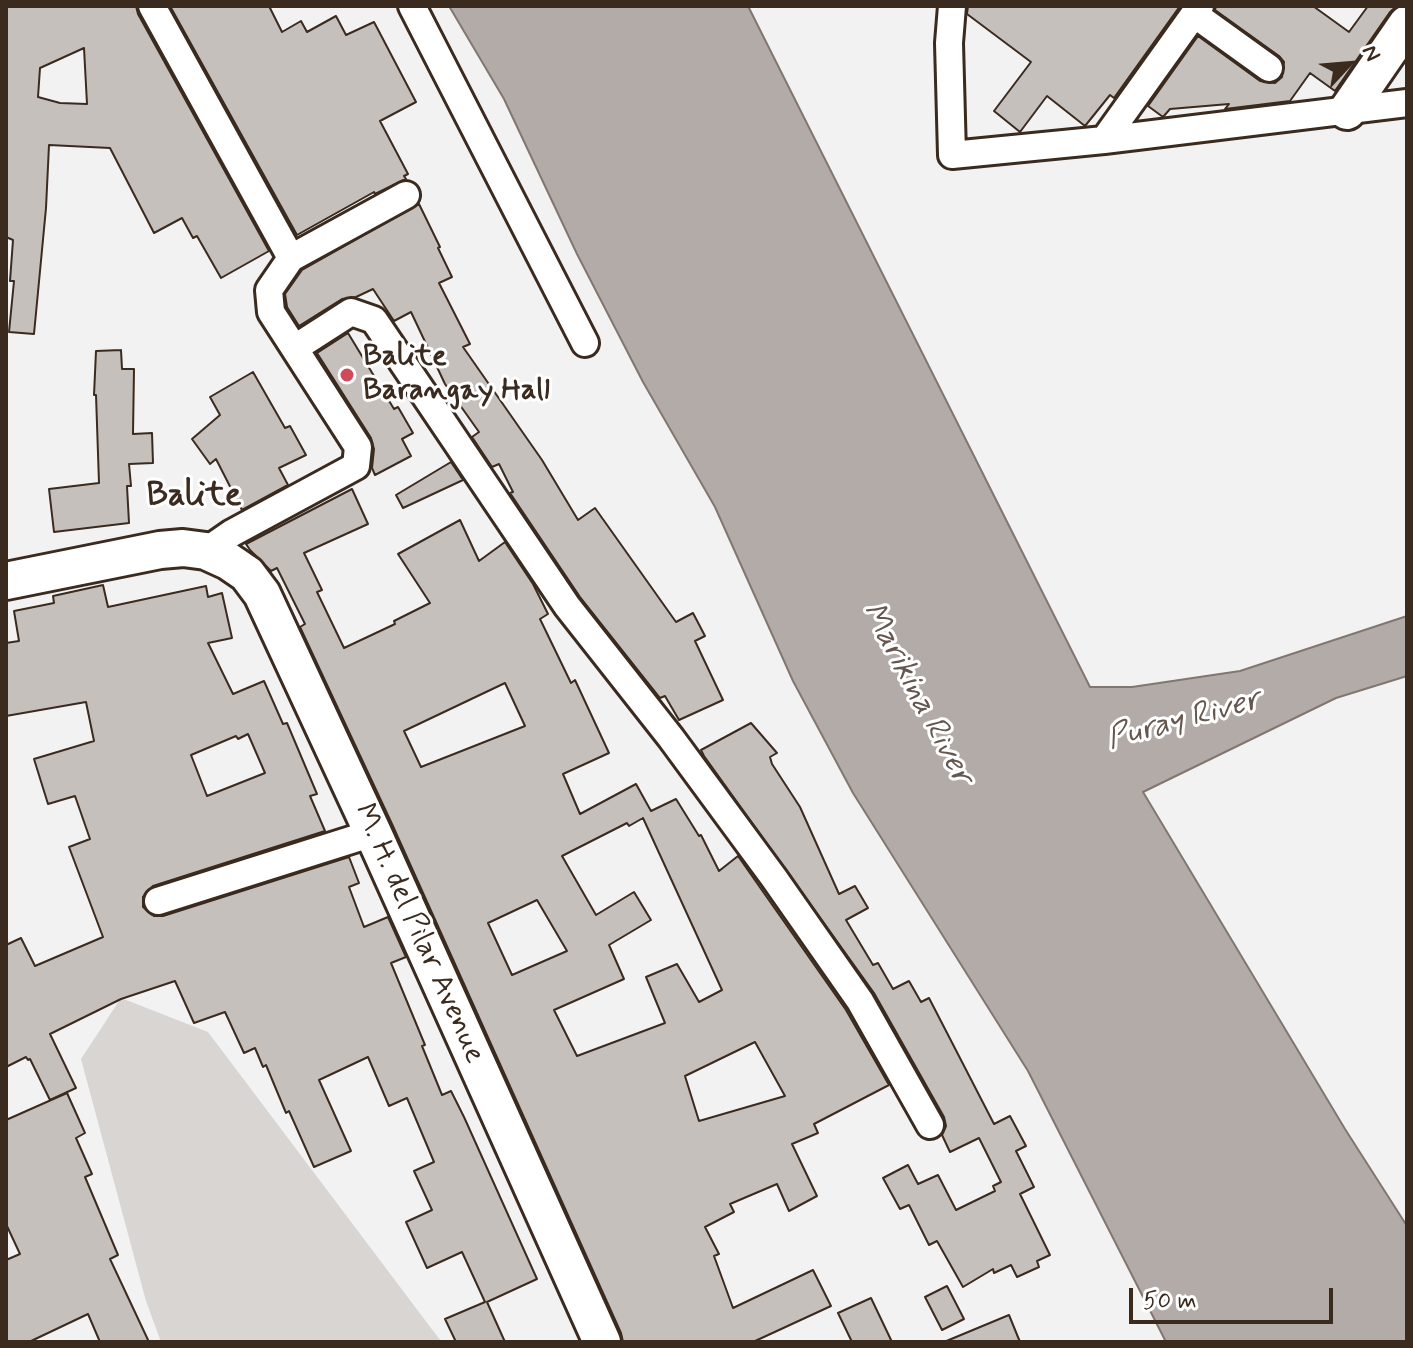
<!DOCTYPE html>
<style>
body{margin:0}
#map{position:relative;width:1413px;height:1348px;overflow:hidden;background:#f3f2f2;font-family:Mynerve,sans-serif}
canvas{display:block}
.frame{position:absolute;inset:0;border:8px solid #3b2a1e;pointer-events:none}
.north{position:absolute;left:1309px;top:24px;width:80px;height:80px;-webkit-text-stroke:6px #fff;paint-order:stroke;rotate:64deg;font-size:22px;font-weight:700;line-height:32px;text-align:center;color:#3b2a1e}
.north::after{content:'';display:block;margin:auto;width:28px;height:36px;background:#3b2a1e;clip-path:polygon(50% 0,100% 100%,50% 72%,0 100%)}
.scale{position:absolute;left:1129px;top:1288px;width:204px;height:36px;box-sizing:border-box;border:4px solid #3b2a1e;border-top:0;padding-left:10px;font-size:24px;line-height:28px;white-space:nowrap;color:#3b2a1e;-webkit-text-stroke:6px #fff;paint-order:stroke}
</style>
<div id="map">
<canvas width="1413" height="1348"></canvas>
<div class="frame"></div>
<div class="north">N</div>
<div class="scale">50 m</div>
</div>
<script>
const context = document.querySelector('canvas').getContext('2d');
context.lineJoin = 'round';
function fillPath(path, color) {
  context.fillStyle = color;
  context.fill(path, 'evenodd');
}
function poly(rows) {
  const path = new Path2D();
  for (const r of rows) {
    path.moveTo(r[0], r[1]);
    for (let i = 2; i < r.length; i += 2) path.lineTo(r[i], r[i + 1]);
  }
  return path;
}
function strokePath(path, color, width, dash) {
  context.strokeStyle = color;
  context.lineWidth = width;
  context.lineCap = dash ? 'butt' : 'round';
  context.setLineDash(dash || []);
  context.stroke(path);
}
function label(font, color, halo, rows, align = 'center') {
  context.font = font + ' Mynerve,sans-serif';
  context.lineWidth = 6;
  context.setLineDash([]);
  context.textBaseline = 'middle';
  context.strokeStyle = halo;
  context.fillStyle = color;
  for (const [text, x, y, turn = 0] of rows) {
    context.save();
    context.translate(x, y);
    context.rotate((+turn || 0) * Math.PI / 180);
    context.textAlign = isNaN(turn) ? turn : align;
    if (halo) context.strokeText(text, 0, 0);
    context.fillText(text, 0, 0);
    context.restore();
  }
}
const green = poly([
 [121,998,208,1032,440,1340,161,1342,146,1301,81,1059]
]);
const water = poly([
 [449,6,748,6,1090,687,1132,687,1240,671,1407,616,1407,676,1336,698,1143,792,1345,1129,1407,1226,1407,1342,1166,1342,1028,1071,853,793,793,681,715,507,643,382,577,254,504,99,449,6]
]);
const building = poly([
 [136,6,138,14,269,251,221,278,197,236,193,238,182,218,154,233,110,148,49,145,46,208,34,334,9,332,14,281,10,281,13,240,6,237,6,7,136,6],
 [84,48,87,104,60,103,38,97,40,68,84,48],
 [170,6,269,6,282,32,301,21,307,32,336,16,346,35,374,22,416,102,380,121,408,174,404,176,406,179,375,194,374,192,297,235,170,6],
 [968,6,1180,6,1114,98,1110,95,1085,126,1047,96,1020,132,994,111,1031,62,967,14,968,6],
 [1216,6,1313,6,1349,32,1368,6,1397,6,1390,12,1335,91,1310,73,1290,101,1225,109,1229,104,1170,109,1163,117,1148,106,1198,36,1260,81,1275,83,1282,77,1284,62,1279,56,1215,10,1216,6],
 [419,204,440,247,438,248,452,277,439,283,470,344,463,347,542,460,578,520,595,508,676,622,693,613,705,636,695,641,723,700,679,720,665,696,660,698,580,597,510,493,513,492,499,464,492,467,472,437,479,432,445,384,411,312,394,321,373,289,356,297,342,299,299,326,287,307,285,294,302,270,419,204],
 [348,333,394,409,398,407,413,433,402,439,411,456,375,475,372,468,374,449,371,438,317,353,348,333],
 [121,350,122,369,134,369,133,434,152,433,153,463,129,464,131,486,127,486,129,523,54,532,49,489,99,483,96,395,94,395,96,351,121,350],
 [253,372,285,428,290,426,306,455,279,468,288,485,242,510,216,459,210,464,192,439,220,415,210,397,253,372],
 [451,462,463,480,403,508,396,495,451,462],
 [352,489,368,524,304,553,322,590,317,592,344,648,395,624,394,621,430,603,398,554,460,520,479,561,505,542,533,584,548,614,540,619,571,683,575,680,609,753,563,774,580,814,636,784,651,811,676,799,699,836,701,835,719,871,738,856,846,1010,889,1085,814,1124,818,1133,792,1144,817,1196,789,1211,777,1184,730,1204,734,1212,705,1227,719,1254,714,1256,733,1308,813,1270,831,1306,753,1342,623,1342,621,1333,392,824,300,627,305,624,277,568,271,571,250,550,246,544,352,489],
 [505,683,525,726,421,767,404,731,505,683],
 [643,818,722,990,699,1002,677,964,646,977,665,1023,577,1056,554,1010,624,979,609,945,651,920,634,892,596,915,562,856,627,823,629,826,643,818],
 [537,900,567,951,512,975,488,923,537,900],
 [755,1042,785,1096,699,1121,685,1076,755,1042],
 [103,585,108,607,206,586,208,597,222,593,232,638,208,643,233,694,264,681,283,724,287,723,317,794,310,796,325,831,153,886,143,897,143,907,154,916,163,916,349,857,359,883,349,887,364,927,388,917,406,957,391,963,425,1045,422,1046,442,1095,451,1091,464,1117,537,1279,487,1302,505,1342,456,1342,445,1319,485,1302,462,1252,427,1268,406,1222,432,1210,414,1171,434,1162,407,1098,389,1106,368,1057,319,1080,351,1151,314,1167,289,1111,286,1113,266,1065,263,1067,255,1048,244,1053,225,1012,194,1023,175,981,121,999,50,1034,76,1088,50,1100,30,1059,28,1060,26,1057,6,1067,6,945,21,938,35,966,103,937,69,847,90,839,75,796,48,804,34,759,94,741,86,702,6,716,6,643,19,641,14,611,54,603,53,596,103,585],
 [248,734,265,773,207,796,191,755,236,736,238,739,248,734],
 [751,723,777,753,770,757,772,764,800,807,839,894,855,886,868,908,846,920,873,965,878,963,893,989,909,981,921,1002,929,998,994,1124,1010,1116,1026,1146,1016,1151,1034,1187,1020,1194,1050,1255,1037,1261,1039,1267,1017,1277,1011,1265,994,1273,993,1269,963,1287,937,1241,929,1245,909,1205,900,1209,883,1178,908,1165,918,1184,938,1175,956,1210,995,1191,993,1186,1001,1182,979,1138,950,1152,942,1135,946,1126,944,1117,874,993,704,756,701,750,751,723],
 [67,1093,85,1133,76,1138,92,1174,85,1177,118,1255,110,1259,149,1342,100,1342,88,1314,29,1342,6,1342,6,1260,20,1254,6,1224,6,1120,67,1093],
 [947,1286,964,1319,942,1330,925,1297,947,1286],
 [871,1298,892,1342,852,1342,838,1313,871,1298],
 [1009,1315,1020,1342,944,1342,1009,1315]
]);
const street = poly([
 [152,6,291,258],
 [412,6,585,343],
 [952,6,949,43,952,155,1104,140,1407,103],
 [1194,14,1269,68],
 [1104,140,1200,6],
 [295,348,351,312,374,320,567,606,671,738,774,878,860,1001,930,1125],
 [206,551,232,533,356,466,358,447,271,312,269,290,291,258,406,195],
 [158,901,373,833]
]);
const secondary = poly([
 [1347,111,1407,24],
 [6,581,160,550,183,548,206,551,228,561,247,574,262,594,373,833,602,1342]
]);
const markers = [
 [347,375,8,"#d1495b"]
];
const poiNames = [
 ["Balite",363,358],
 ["Barangay Hall",363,392]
];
const streetNames = [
 ["M. H. del Pilar Avenue",418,934,66]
];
const waterNames = [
 ["Marikina River",916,694,62],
 ["Puray River",1184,721,-15]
];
const quarterNames = [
 ["Balite",194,497]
];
fillPath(green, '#d8d5d2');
fillPath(water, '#b2aba7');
strokePath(water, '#827770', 2);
fillPath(building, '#c6c0bd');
strokePath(building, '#3b2a1e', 2);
strokePath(street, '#3b2a1e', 32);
strokePath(secondary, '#3b2a1e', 42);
strokePath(street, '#fff', 26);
strokePath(secondary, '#fff', 36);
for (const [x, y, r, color] of markers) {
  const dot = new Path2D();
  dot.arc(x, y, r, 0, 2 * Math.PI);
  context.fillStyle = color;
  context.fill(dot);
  strokePath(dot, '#fff', 3);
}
label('bold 30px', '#3b2a1e', '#fff', poiNames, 'left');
label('30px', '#3b2a1e', '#fff', streetNames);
label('italic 32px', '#65574e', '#fff', waterNames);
label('bold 34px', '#3b2a1e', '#fff', quarterNames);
</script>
